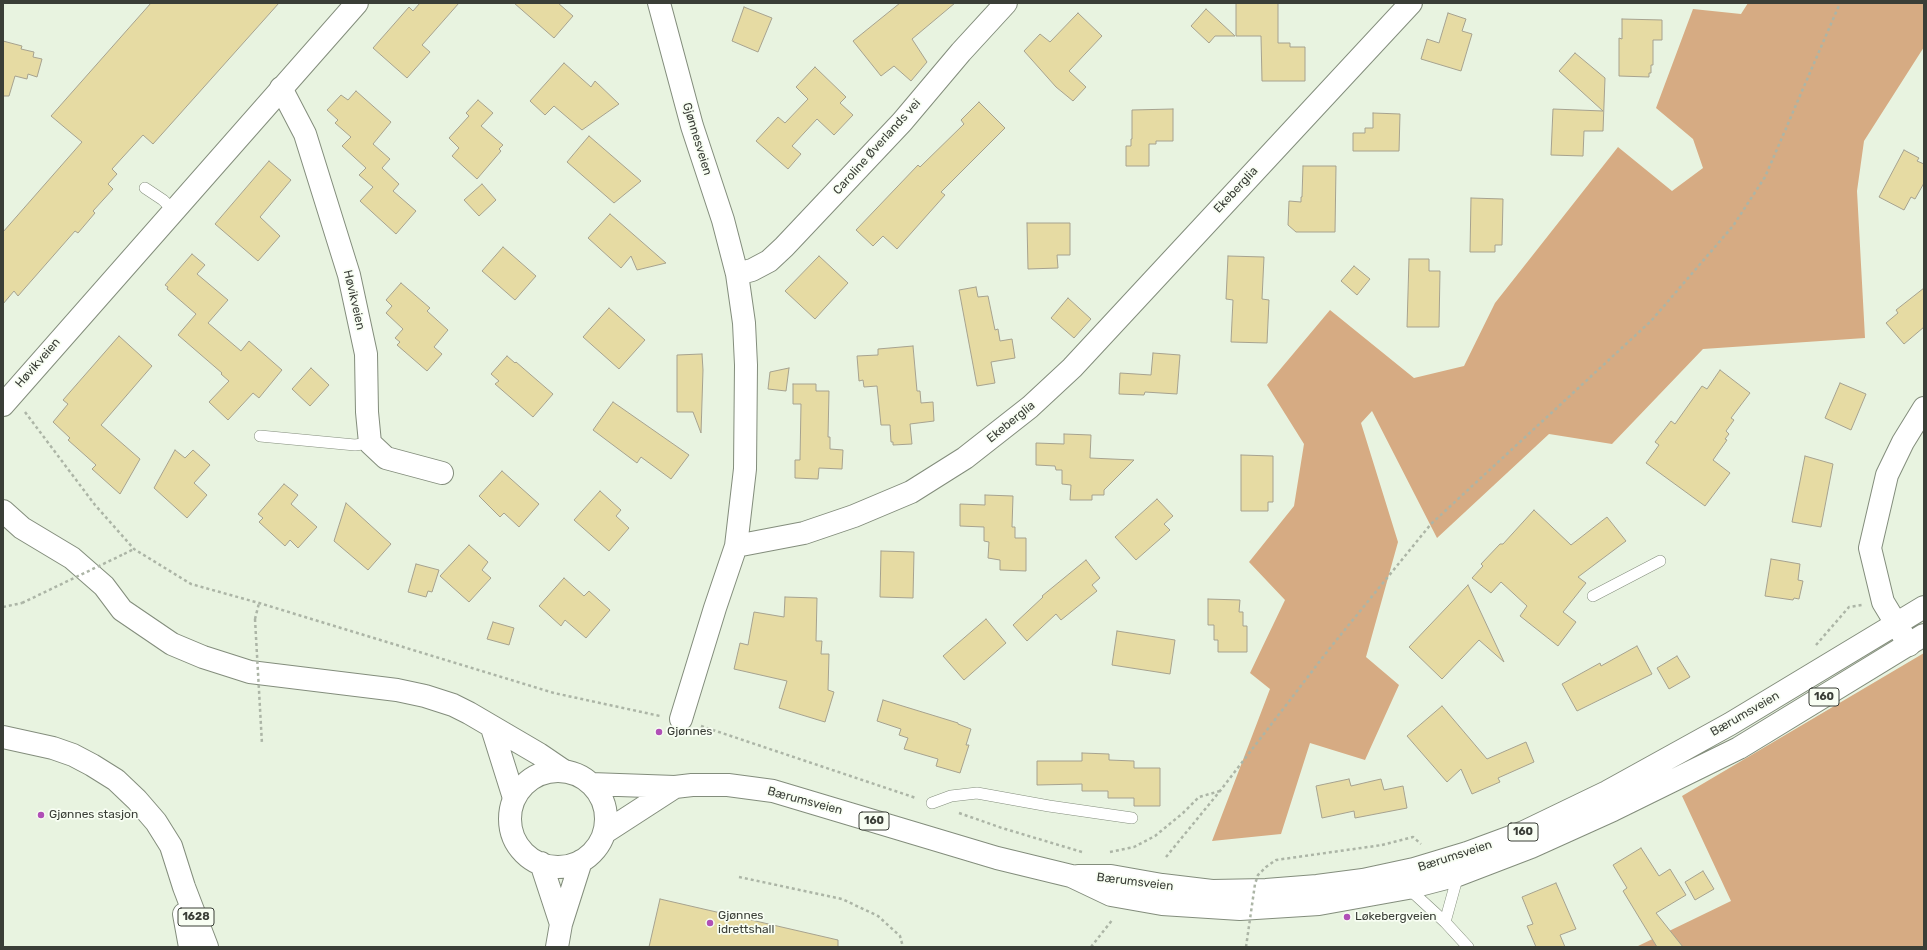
<!DOCTYPE html>
<meta charset="utf-8">
<style>
body{margin:0}
#map{position:relative;width:1927px;height:950px;overflow:hidden;background:#e8f3e0;font-family:Rubik,sans-serif}
canvas{display:block}
.frame{position:absolute;inset:0;border:4px solid #3a3e37;pointer-events:none}
</style>
<div id="map">
<canvas width="1927" height="950"></canvas>
<div class="frame"></div>
</div>
<script>
const context = document.querySelector('canvas').getContext('2d');
context.lineJoin = 'round';
function fillPath(path, color) {
  context.fillStyle = color;
  context.fill(path, 'evenodd');
}
function poly(rows) {
  const path = new Path2D();
  for (const r of rows) {
    if (r.length === 3) {
      path.moveTo(r[0] + r[2], r[1]);
      path.arc(r[0], r[1], r[2], 0, 2 * Math.PI);
      continue;
    }
    path.moveTo(r[0], r[1]);
    for (let i = 2; i < r.length; i += 2) path.lineTo(r[i], r[i + 1]);
  }
  return path;
}
function strokePath(path, color, width, dash) {
  context.strokeStyle = color;
  context.lineWidth = width;
  context.lineCap = dash ? 'butt' : 'round';
  context.setLineDash(dash || []);
  context.stroke(path);
}
function label(font, color, halo, rows, align = 'center') {
  context.font = font + ' Rubik,sans-serif';
  context.lineWidth = 3.5;
  context.setLineDash([]);
  context.textBaseline = 'middle';
  context.strokeStyle = halo;
  context.fillStyle = color;
  for (const [text, x, y, turn = 0] of rows) {
    context.save();
    context.translate(x, y);
    context.rotate((+turn || 0) * Math.PI / 180);
    context.textAlign = isNaN(turn) ? turn : align;
    if (halo) context.strokeText(text, 0, 0);
    context.fillText(text, 0, 0);
    context.restore();
  }
}
const forest = poly([
 [1748,3,1924,3,1924,47,1864,141,1857,191,1865,338,1703,349,1612,444,1549,434,1437,538,1372,411,1361,423,1398,542,1366,657,1399,685,1365,760,1310,743,1281,834,1212,841,1270,689,1250,673,1285,600,1249,562,1294,506,1304,444,1267,385,1330,310,1414,378,1464,366,1495,303,1618,147,1672,191,1703,168,1693,139,1656,108,1693,9,1741,14],
 [1924,653,1924,947,1636,947,1731,901,1682,796]
]);
const building = poly([
 [151,3,279,3,153,144,143,135,112,169,117,174,108,184,113,189,93,211,95,213,78,233,75,231,18,296,14,291,3,304,3,232,82,142,51,116,151,3],
 [420,3,459,3,422,45,430,52,407,78,373,48,409,7,413,11,420,3],
 [514,3,558,3,573,16,554,38,514,3],
 [900,3,955,3,912,39,927,62,911,81,894,66,881,76,853,41,900,3],
 [1236,3,1278,3,1278,43,1290,43,1290,47,1305,47,1305,81,1262,81,1261,36,1236,36,1236,3],
 [744,7,772,18,758,52,732,41,744,7],
 [1206,9,1235,36,1215,36,1209,43,1191,26,1206,9],
 [1078,13,1102,36,1069,71,1086,87,1073,101,1056,87,1024,51,1040,34,1050,42,1078,13],
 [1448,13,1466,19,1462,31,1472,34,1461,71,1421,59,1427,39,1439,43,1448,13],
 [1622,19,1662,20,1662,40,1653,40,1653,65,1651,65,1651,73,1649,73,1649,77,1619,76,1619,38,1622,39,1622,19],
 [3,41,22,46,21,49,34,52,33,57,42,59,37,77,28,74,27,79,15,76,9,96,3,96,3,41],
 [1575,53,1605,78,1603,131,1584,131,1583,156,1551,155,1553,109,1603,111,1559,71,1575,53],
 [564,63,591,87,595,81,619,104,582,130,554,106,545,115,530,101,564,63],
 [815,67,846,97,840,103,853,115,834,135,817,119,792,146,801,154,788,169,756,141,778,117,785,123,808,99,796,87,815,67],
 [356,91,391,122,373,144,390,159,382,168,399,184,393,191,416,211,396,234,360,201,373,187,359,175,366,168,342,146,351,137,335,123,338,120,327,110,341,95,348,100,356,91],
 [478,100,493,113,481,126,503,145,499,149,501,151,477,179,452,156,459,148,449,138,469,116,466,113,478,100],
 [979,102,1005,128,941,192,945,195,897,249,883,236,873,246,856,230,918,165,920,167,964,124,961,120,979,102],
 [1173,109,1173,141,1156,141,1156,144,1149,144,1149,166,1126,166,1126,146,1131,146,1131,139,1132,139,1132,110,1173,109],
 [1373,113,1400,114,1399,151,1353,151,1353,133,1365,133,1365,128,1373,128,1373,113],
 [589,136,641,181,614,203,567,162,589,136],
 [1904,150,1919,158,1917,161,1924,164,1924,183,1915,199,1911,197,1904,210,1879,197,1904,150],
 [269,161,291,180,260,217,280,236,258,261,215,224,269,161],
 [1303,166,1336,166,1335,232,1296,232,1288,225,1289,201,1301,202,1301,197,1302,197,1303,166],
 [482,184,496,200,479,216,464,200,482,184],
 [1471,198,1503,199,1502,245,1495,245,1495,252,1470,252,1471,198],
 [610,214,666,263,637,270,631,256,621,268,588,238,610,214],
 [1027,223,1070,223,1070,255,1057,255,1058,268,1028,269,1027,223],
 [503,247,536,276,515,300,482,271,503,247],
 [192,254,205,265,197,274,228,300,208,323,241,351,249,341,282,370,259,398,253,393,228,420,209,402,229,381,221,374,222,373,178,335,196,314,167,289,168,287,165,285,192,254],
 [819,256,848,283,815,319,785,291,819,256],
 [1228,256,1264,257,1262,299,1269,300,1267,343,1231,342,1233,300,1226,299,1228,256],
 [1409,259,1429,259,1429,271,1440,271,1439,327,1407,327,1409,259],
 [1354,266,1370,279,1357,295,1341,281,1354,266],
 [401,283,430,308,427,311,448,330,434,347,442,354,427,371,397,345,400,342,395,338,403,329,386,313,392,306,386,300,401,283],
 [976,287,978,297,988,296,995,330,998,329,1000,341,1012,339,1015,358,991,362,995,383,977,386,959,290,976,287],
 [1924,288,1924,327,1904,344,1886,323,1898,313,1896,310,1924,288],
 [1068,298,1091,319,1074,338,1051,318,1068,298],
 [609,308,645,340,619,369,583,337,609,308],
 [119,336,152,366,101,425,140,459,120,494,92,469,96,465,68,440,70,438,53,422,68,404,63,400,119,336],
 [913,346,917,391,920,391,921,403,933,402,934,421,910,424,912,444,893,445,893,442,891,442,890,425,881,425,877,386,864,387,863,380,859,381,857,356,878,355,878,349,913,346],
 [1153,353,1180,355,1177,394,1145,392,1144,395,1119,394,1120,373,1151,375,1153,353],
 [702,354,703,370,701,433,693,412,677,412,677,355,702,354],
 [507,356,515,363,516,362,553,394,533,417,495,384,499,381,491,374,507,356],
 [311,368,329,385,310,406,292,389,311,368],
 [789,368,786,391,768,389,770,372,789,368],
 [1720,370,1750,393,1731,418,1734,420,1726,431,1729,434,1725,439,1727,440,1713,460,1730,473,1705,506,1646,463,1659,445,1655,442,1671,421,1675,424,1702,386,1707,389,1720,370],
 [1840,383,1866,394,1851,430,1825,418,1840,383],
 [793,384,816,384,816,391,829,391,828,437,830,437,830,449,843,450,842,469,819,468,818,479,795,478,795,460,800,460,801,404,793,404,793,384],
 [613,402,689,455,671,479,641,457,637,463,593,430,613,402],
 [1064,434,1091,435,1090,458,1134,460,1104,490,1104,495,1092,495,1092,500,1070,500,1071,485,1062,484,1062,470,1056,470,1055,466,1036,465,1036,443,1064,444,1064,434],
 [175,450,185,458,193,450,210,465,194,483,207,495,187,518,154,488,175,450],
 [1241,455,1273,456,1273,502,1268,502,1268,511,1241,511,1241,455],
 [1805,456,1833,464,1821,527,1792,522,1805,456],
 [502,471,539,504,519,527,504,513,500,517,479,496,502,471],
 [284,484,298,495,291,504,317,527,298,548,290,540,285,546,259,522,263,518,258,514,284,484],
 [600,491,621,510,616,516,629,528,609,551,574,520,600,491],
 [985,495,1013,496,1012,527,1015,527,1015,538,1026,538,1026,571,1000,570,1000,560,988,558,989,542,984,541,984,527,960,526,960,504,985,505,985,495],
 [1157,499,1173,516,1164,524,1170,530,1136,560,1115,537,1157,499],
 [346,503,391,544,368,570,334,541,346,503],
 [1534,510,1571,545,1607,517,1626,541,1578,577,1586,583,1563,612,1576,622,1558,646,1520,616,1527,606,1501,582,1491,593,1472,578,1483,566,1481,564,1500,544,1503,544,1534,510],
 [469,545,488,562,482,570,491,578,469,602,440,576,469,545],
 [881,551,914,552,913,598,880,597,881,551],
 [1771,559,1800,564,1798,580,1803,581,1799,599,1794,598,1793,600,1765,596,1771,559],
 [1086,560,1100,578,1092,585,1097,591,1061,620,1056,614,1027,641,1013,625,1043,597,1042,596,1086,560],
 [416,564,439,570,432,592,428,591,426,597,408,592,416,564],
 [564,578,584,596,589,591,610,610,586,638,565,620,561,626,539,606,564,578],
 [1468,585,1504,662,1479,640,1442,679,1409,647,1468,585],
 [785,597,817,598,816,641,822,641,821,654,829,654,828,690,834,692,825,722,779,708,787,681,734,669,740,643,748,645,754,612,784,617,785,597],
 [1208,599,1240,600,1239,612,1243,612,1243,626,1247,626,1247,652,1218,652,1218,640,1214,640,1214,625,1208,625,1208,599],
 [986,619,1006,643,964,680,943,656,986,619],
 [493,622,514,628,509,645,487,639,493,622],
 [1117,631,1175,640,1170,674,1112,665,1117,631],
 [1637,646,1652,674,1577,711,1562,684,1600,663,1601,666,1637,646],
 [1677,656,1690,677,1669,689,1657,668,1677,656],
 [883,700,958,723,958,724,971,729,966,745,969,745,960,773,936,766,938,759,904,749,908,738,899,735,901,729,877,721,883,700],
 [1442,706,1487,759,1526,742,1534,762,1498,778,1500,782,1472,794,1461,769,1447,782,1407,736,1442,706],
 [1082,753,1109,754,1109,760,1134,761,1134,768,1160,768,1160,806,1134,806,1134,798,1108,798,1108,791,1082,791,1082,784,1037,785,1037,761,1082,761,1082,753],
 [1349,779,1351,786,1381,779,1384,790,1403,786,1407,808,1355,818,1354,811,1322,818,1316,786,1349,779],
 [1641,848,1659,876,1670,869,1686,895,1656,913,1683,947,1657,947,1623,891,1627,888,1613,865,1641,848],
 [1703,871,1714,889,1695,900,1685,882,1703,871],
 [1556,883,1576,929,1560,935,1565,947,1536,947,1527,926,1533,924,1522,897,1556,883],
 [660,899,838,940,838,947,649,947,660,899]
]);
const path = poly([
 [25,412,95,505,134,549,191,584,259,603,554,693,660,716],
 [124,554,134,549],
 [3,607,22,603],
 [255,619,259,603],
 [1816,645,1849,607,1862,605],
 [701,726,916,798],
 [959,813,1002,828,1082,852],
 [1382,845,1413,837,1421,844],
 [1110,852,1134,847,1155,836,1183,813,1199,797,1220,791],
 [1166,857,1220,791,1330,648,1431,524,1651,321,1733,226,1765,177,1840,3],
 [739,877,842,899,878,916,900,936,903,947],
 [1091,947,1113,919]
]);
const lane = poly([
 [145,188,163,200,173,210],
 [260,436,355,445,370,443],
 [1593,596,1660,561],
 [932,803,951,796,977,793,1049,806,1132,818],
 [1408,888,1445,922,1458,875],
 [1445,922,1468,947]
]);
const street = poly([
 [659,3,692,126,723,220,737,274,744,323,746,365,745,469,736,546,804,533,854,516,911,492,965,458,1030,407,1072,368,1411,3],
 [281,88,305,134,349,275,366,354,367,412,370,443,386,458,442,473],
 [737,274,752,270,769,261,784,247,902,122,961,52,1006,3],
 [1909,645,1883,602,1870,548,1887,475,1903,442,1924,408],
 [681,719,715,608,736,546]
]);
const secondary = poly([
 [3,405,357,3],
 [3,511,22,528,72,558,104,586,122,610,172,644,203,657,250,672,397,690,425,696,453,705,469,713,539,754,564,771],
 [492,728,514,798]
]);
const primary = poly([
 [3,737,53,748,73,755,92,765,116,780,137,800,156,822,171,846,184,887,207,947],
 [558,819,48],
 [591,784,675,787,692,785,728,785,773,791,997,858,1071,876,1111,895,1162,904,1240,909,1319,904,1408,888,1458,875,1531,847,1613,810,1739,748,1924,635],
 [604,833,675,787],
 [541,863,561,924],
 [1078,876,1111,876,1162,885,1212,891,1266,890,1317,886,1363,880,1414,869,1467,853,1524,832,1607,792,1730,724,1924,607],
 [184,914,190,947],
 [557,947,561,924,581,861]
]);
const pathBridge = poly([
 [22,603,124,554],
 [255,619,262,744],
 [1246,947,1255,884,1258,875,1266,867,1276,860,1382,845]
]);
const markers = [
 [659,732,4,"#b04fb6"],
 [41,815,4,"#b04fb6"],
 [1347,917,4,"#b04fb6"],
 [710,923,4,"#b04fb6"]
];
const shields = [
 [1824,697,30],
 [874,821,30],
 [1523,832,30],
 [196,917,36]
];
const shieldNames = [
 ["160",1824,697],
 ["160",874,821],
 ["160",1523,832],
 ["1628",196,917]
];
const streetNames = [
 ["Gjønnesveien",697,139,73],
 ["Caroline Øverlands vei",877,147,-48],
 ["Ekeberglia",1236,190,-47],
 ["Høvikveien",354,300,77],
 ["Høvikveien",38,363,-49],
 ["Ekeberglia",1011,422,-39],
 ["Bærumsveien",1745,714,-30],
 ["Bærumsveien",805,801,15],
 ["Bærumsveien",1455,856,-18],
 ["Bærumsveien",1135,882,7]
];
const poiNames = [
 ["Gjønnes",667,732],
 ["Gjønnes stasjon",49,815],
 ["Gjønnes",718,916],
 ["idrettshall",718,930],
 ["Løkebergveien",1355,917]
];
fillPath(forest, '#d6ab83');
fillPath(building, '#e6dba3');
strokePath(building, '#a6a28f', 1);
strokePath(lane, '#838d7c', 12);
strokePath(street, '#838d7c', 24);
strokePath(secondary, '#838d7c', 24);
strokePath(primary, '#838d7c', 24);
strokePath(path, '#acb5a6', 2.5, [3, 3]);
strokePath(lane, '#fff', 11);
strokePath(street, '#fff', 22);
strokePath(secondary, '#fff', 22);
strokePath(primary, '#fff', 22);
strokePath(pathBridge, '#acb5a6', 2.5, [3, 3]);
for (const [x, y, r, color] of markers) {
  const dot = new Path2D();
  dot.arc(x, y, r, 0, 2 * Math.PI);
  context.fillStyle = color;
  context.fill(dot);
  strokePath(dot, '#f8fef3', 1.5);
}
for (const [x, y, w] of shields) {
  const box = new Path2D();
  box.roundRect(x - w / 2, y - 9, w, 18, 3);
  context.fillStyle = '#f8fef3';
  context.fill(box);
  strokePath(box, '#3a3e37', 1);
}
label('bold 11px', '#3a3e37', null, shieldNames);
label('12px', '#3a3e37', '#f8fef3', streetNames);
label('12px', '#3a3e37', '#f8fef3', poiNames, 'left');
</script>
